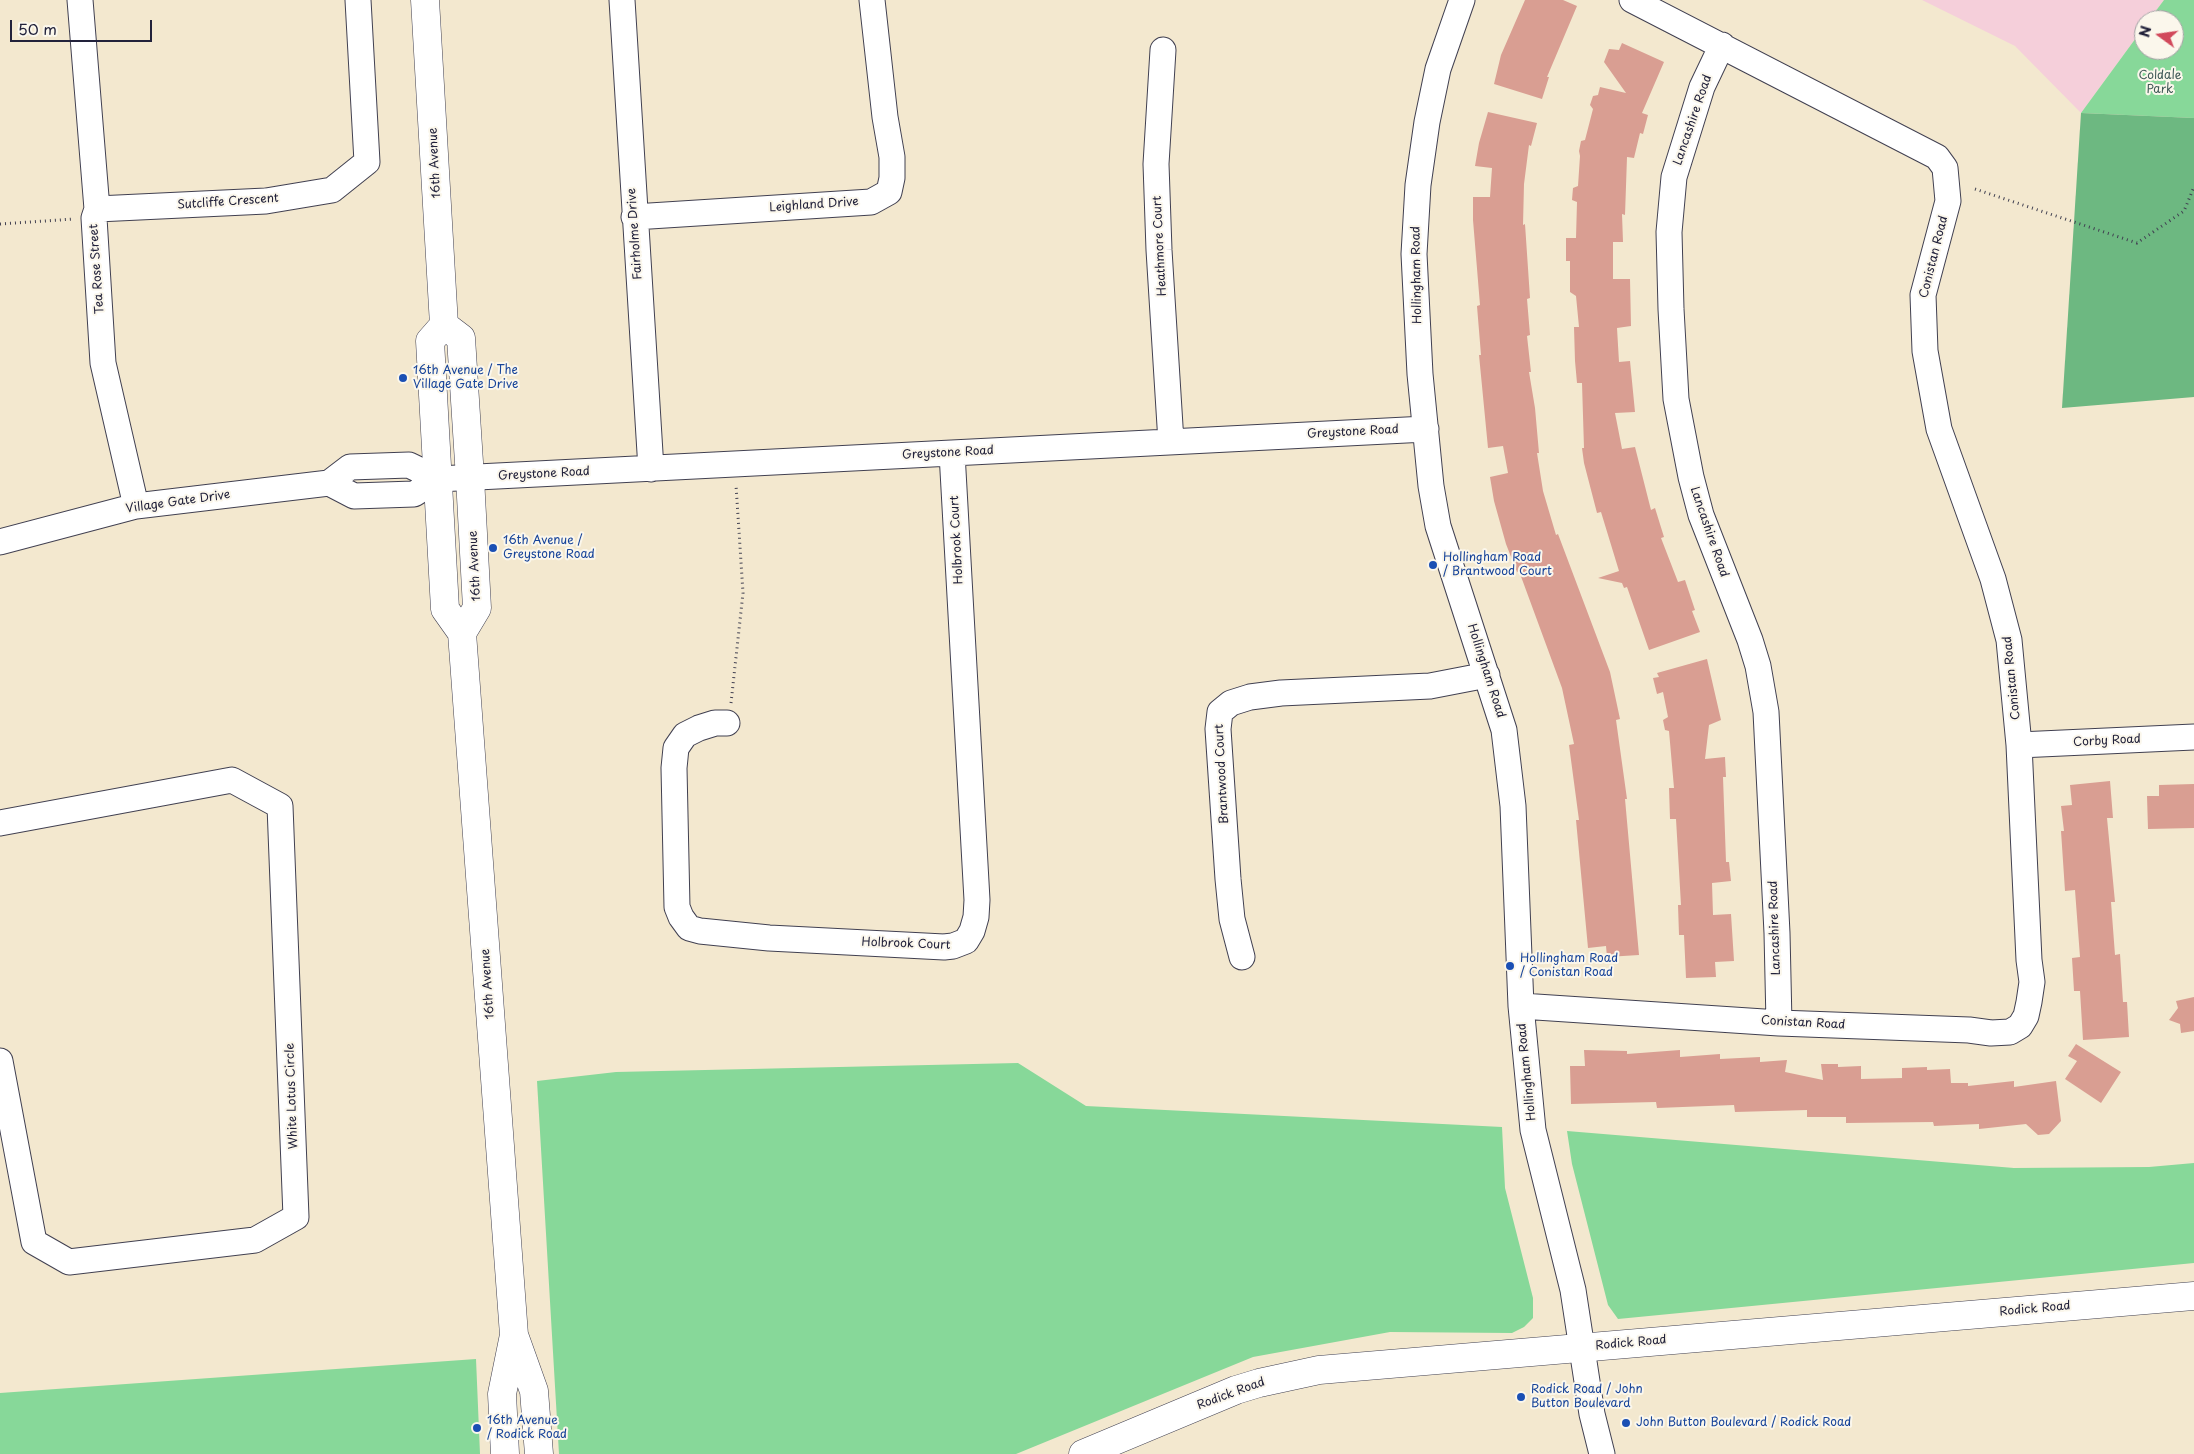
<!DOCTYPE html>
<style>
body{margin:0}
#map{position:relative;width:2194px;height:1454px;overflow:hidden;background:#f3e8cf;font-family:"Playpen Sans",sans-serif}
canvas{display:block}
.north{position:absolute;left:2134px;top:10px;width:50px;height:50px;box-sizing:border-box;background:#fbf7ec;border:1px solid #a4a2a5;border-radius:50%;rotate:284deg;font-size:14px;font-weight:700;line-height:20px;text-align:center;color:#22223b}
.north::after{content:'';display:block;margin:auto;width:18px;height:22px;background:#d1495b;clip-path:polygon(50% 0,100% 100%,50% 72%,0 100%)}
.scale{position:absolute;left:10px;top:20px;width:142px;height:22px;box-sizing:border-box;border:2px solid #22223b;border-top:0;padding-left:6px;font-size:15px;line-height:18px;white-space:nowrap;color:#22223b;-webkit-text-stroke:4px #fbf7ec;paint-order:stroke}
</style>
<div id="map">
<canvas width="2194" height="1454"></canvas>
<div class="north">N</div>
<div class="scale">50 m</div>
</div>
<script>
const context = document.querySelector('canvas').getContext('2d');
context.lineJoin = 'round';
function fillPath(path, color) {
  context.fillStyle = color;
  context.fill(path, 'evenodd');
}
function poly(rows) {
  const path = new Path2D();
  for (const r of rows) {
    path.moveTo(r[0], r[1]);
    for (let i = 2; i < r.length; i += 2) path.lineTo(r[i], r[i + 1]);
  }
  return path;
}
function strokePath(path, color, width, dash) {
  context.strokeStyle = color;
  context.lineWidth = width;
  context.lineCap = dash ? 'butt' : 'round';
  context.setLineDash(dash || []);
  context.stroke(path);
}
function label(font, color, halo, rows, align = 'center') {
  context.font = font + ' "Playpen Sans",sans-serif';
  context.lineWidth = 4;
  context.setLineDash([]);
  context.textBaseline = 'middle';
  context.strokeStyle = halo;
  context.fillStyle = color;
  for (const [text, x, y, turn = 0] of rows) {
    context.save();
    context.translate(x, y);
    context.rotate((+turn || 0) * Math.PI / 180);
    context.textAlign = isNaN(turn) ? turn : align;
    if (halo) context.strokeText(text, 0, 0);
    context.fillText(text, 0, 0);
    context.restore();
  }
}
const built = poly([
 [1922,0,2164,0,2149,20,2144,20,2144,27,2081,113,2015,46]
]);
const green = poly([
 [2164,0,2194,0,2194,118,2081,113,2144,27,2144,50,2174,50,2174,20,2149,20],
 [1018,1063,1086,1106,1502,1127,1505,1188,1533,1298,1533,1318,1524,1327,1512,1333,1390,1332,1253,1357,1016,1454,559,1454,537,1081,616,1072],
 [1567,1131,2014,1168,2149,1167,2194,1163,2194,1263,1618,1319,1608,1305,1572,1164],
 [476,1359,480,1454,0,1454,0,1393]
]);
const forest = poly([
 [2081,113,2194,118,2194,397,2062,408]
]);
const building = poly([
 [1525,0,1563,0,1577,6,1547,77,1549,77,1542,99,1494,84,1501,55],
 [1622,43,1664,62,1642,113,1648,115,1643,134,1640,133,1634,158,1627,157,1625,215,1622,214,1623,242,1613,242,1613,279,1630,279,1631,326,1617,328,1619,362,1630,361,1635,412,1615,413,1622,449,1635,447,1651,510,1655,508,1664,537,1661,538,1678,582,1685,580,1695,610,1692,611,1700,632,1649,650,1627,587,1624,588,1622,583,1598,578,1619,571,1601,512,1597,513,1584,463,1582,448,1584,448,1582,383,1577,383,1575,361,1574,327,1579,327,1576,296,1570,292,1570,261,1566,261,1566,238,1576,238,1577,202,1572,200,1573,188,1578,186,1580,156,1579,151,1581,141,1585,140,1593,109,1590,105,1593,96,1598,95,1600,87,1626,93,1604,62,1609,49,1619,50],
 [1488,112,1537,123,1531,146,1529,145,1524,184,1523,225,1525,224,1530,298,1527,299,1530,335,1527,336,1531,372,1529,372,1535,408,1539,453,1537,453,1543,491,1556,535,1558,534,1610,672,1620,719,1616,720,1627,799,1625,799,1639,955,1607,957,1606,946,1588,948,1576,820,1579,820,1569,745,1574,744,1562,688,1519,571,1517,572,1506,544,1494,501,1490,477,1508,473,1503,446,1488,448,1479,355,1481,355,1477,306,1480,305,1473,220,1473,197,1490,197,1492,168,1475,166,1479,143],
 [1707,659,1721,720,1709,725,1705,759,1725,757,1726,777,1723,777,1726,862,1729,862,1731,881,1712,883,1713,915,1731,914,1734,961,1715,962,1716,977,1686,978,1684,935,1679,935,1678,905,1681,905,1676,819,1670,819,1669,788,1674,788,1669,731,1665,730,1663,720,1668,717,1663,692,1657,694,1653,678,1659,677,1657,673],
 [2110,781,2113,818,2107,818,2115,902,2111,902,2115,955,2120,954,2123,1002,2127,1002,2129,1037,2083,1040,2080,991,2074,991,2072,958,2080,957,2075,890,2065,891,2061,831,2064,831,2061,806,2072,805,2070,785],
 [2194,784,2194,828,2148,829,2147,796,2159,796,2159,785],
 [2194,997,2194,1031,2181,1033,2180,1024,2169,1020,2178,1008,2176,1001],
 [2076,1044,2121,1072,2101,1103,2065,1079,2077,1061,2068,1056],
 [1584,1050,1627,1051,1627,1054,1680,1050,1680,1057,1720,1054,1720,1059,1760,1057,1760,1062,1787,1060,1785,1072,1823,1080,1821,1064,1838,1064,1838,1067,1861,1066,1861,1079,1902,1078,1902,1068,1927,1067,1927,1070,1950,1069,1951,1083,1968,1083,1968,1086,2014,1081,2014,1087,2056,1081,2061,1121,2049,1134,2038,1135,2026,1124,1979,1129,1979,1124,1934,1126,1933,1122,1846,1123,1846,1117,1807,1117,1807,1110,1735,1112,1734,1105,1657,1108,1656,1102,1571,1104,1570,1066,1585,1066]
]);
const path = poly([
 [1975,189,2137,243,2184,211,2194,187],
 [0,224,74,219],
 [731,703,743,593,736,485]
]);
const minor = poly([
 [80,0,97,209,94,218,103,363,136,506],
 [622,0,651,469],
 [1462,0,1438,69,1427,122,1418,185,1414,254,1420,374,1431,486,1438,526,1504,730,1513,806,1521,1006,1533,1130,1573,1290,1592,1414,1602,1454],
 [1722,45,1702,87,1674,177,1669,232,1671,309,1676,399,1691,477,1701,515,1750,640,1758,666,1766,712,1777,933,1779,1023],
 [1163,50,1156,164,1159,250,1171,442],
 [97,209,266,201,332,190,367,162,358,0],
 [634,217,871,202,889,192,892,178,892,157,885,117,872,0],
 [329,483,354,496,414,494,438,479],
 [0,542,136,506,329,483,350,467,409,465,438,479,1426,429],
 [727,723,715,723,699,728,685,735,676,748,674,768,677,907,681,917,689,928,700,931,769,938,944,947,953,946,966,941,972,931,976,917,977,900,952,453],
 [2019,745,2194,737],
 [0,823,232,780,280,806,296,1217,255,1240,69,1262,34,1242,0,1061],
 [1242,957,1232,919,1228,879,1218,729,1220,712,1231,703,1250,697,1281,693,1430,686,1487,675],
 [1521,1006,1779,1023,1969,1030,1991,1033,2010,1032,2020,1026,2026,1016,2029,1002,2032,982,2029,960,2019,745,2009,640,1993,579,1939,429,1925,351,1923,295,1948,201,1945,168,1937,157,1632,0]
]);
const major = poly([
 [425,0,444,325,430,341,445,609,462,633,514,1335,534,1391,539,1454],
 [444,325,461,338,470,478,477,608,462,633],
 [505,1454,502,1394,514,1335],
 [1083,1454,1236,1390,1259,1383,1319,1370,2194,1296]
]);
const markers = [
 [403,378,5,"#1a4fb4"],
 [493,548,5,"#1a4fb4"],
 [1433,565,5,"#1a4fb4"],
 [1510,966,5,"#1a4fb4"],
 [1521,1397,5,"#1a4fb4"],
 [1626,1423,5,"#1a4fb4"],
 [477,1428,5,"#1a4fb4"]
];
const parkNames = [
 ["Coldale",2160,76],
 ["Park",2160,90]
];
const streetNames = [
 ["Lancashire Road",1693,120,-71],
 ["16th Avenue",435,163,-93],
 ["Sutcliffe Crescent",228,202,-4],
 ["Leighland Drive",814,205,-4],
 ["Fairholme Drive",635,234,-94],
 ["Heathmore Court",1160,246,-93],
 ["Conistan Road",1934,257,-76],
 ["Tea Rose Street",97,269,-94],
 ["Hollingham Road",1417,275,-91],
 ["Greystone Road",1353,432,-3],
 ["Greystone Road",948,453,-3],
 ["Greystone Road",544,474,-3],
 ["Village Gate Drive",178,502,-8],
 ["Lancashire Road",1709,532,71],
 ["Holbrook Court",957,540,-93],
 ["16th Avenue",475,566,-93],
 ["Hollingham Road",1486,671,72],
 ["Conistan Road",2012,678,-96],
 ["Corby Road",2107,741,-3],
 ["Brantwood Court",1222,774,-93],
 ["Lancashire Road",1775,928,-92],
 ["Holbrook Court",906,944,2],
 ["16th Avenue",488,984,-94],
 ["Conistan Road",1803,1023,3],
 ["Hollingham Road",1527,1072,-96],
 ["White Lotus Circle",292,1096,-92],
 ["Rodick Road",2035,1309,-5],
 ["Rodick Road",1631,1343,-5],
 ["Rodick Road",1231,1394,-20]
];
const transitNames = [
 ["16th Avenue / The",413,371],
 ["Village Gate Drive",413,385],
 ["16th Avenue /",503,541],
 ["Greystone Road",503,555],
 ["Hollingham Road",1443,558],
 ["/ Brantwood Court",1443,572],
 ["Hollingham Road",1520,959],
 ["/ Conistan Road",1520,973],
 ["Rodick Road / John",1531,1390],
 ["Button Boulevard",1531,1404],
 ["16th Avenue",487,1421],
 ["/ Rodick Road",487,1435],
 ["John Button Boulevard / Rodick Road",1636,1423]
];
fillPath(built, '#f5cfda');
fillPath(green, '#87d899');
fillPath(forest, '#6db881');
fillPath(building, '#d99e92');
strokePath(minor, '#414051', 27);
strokePath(major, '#414051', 29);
strokePath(path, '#414051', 3, [1, 4]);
strokePath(minor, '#fff', 25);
strokePath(major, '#fff', 28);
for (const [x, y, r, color] of markers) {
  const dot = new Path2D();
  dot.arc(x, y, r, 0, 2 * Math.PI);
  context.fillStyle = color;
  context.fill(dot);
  strokePath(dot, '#fbf7ec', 2);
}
label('12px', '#405957', '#fbf7ec', parkNames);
label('12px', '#22223b', '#fbf7ec', streetNames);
label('12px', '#164399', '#fbf7ec', transitNames, 'left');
</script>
